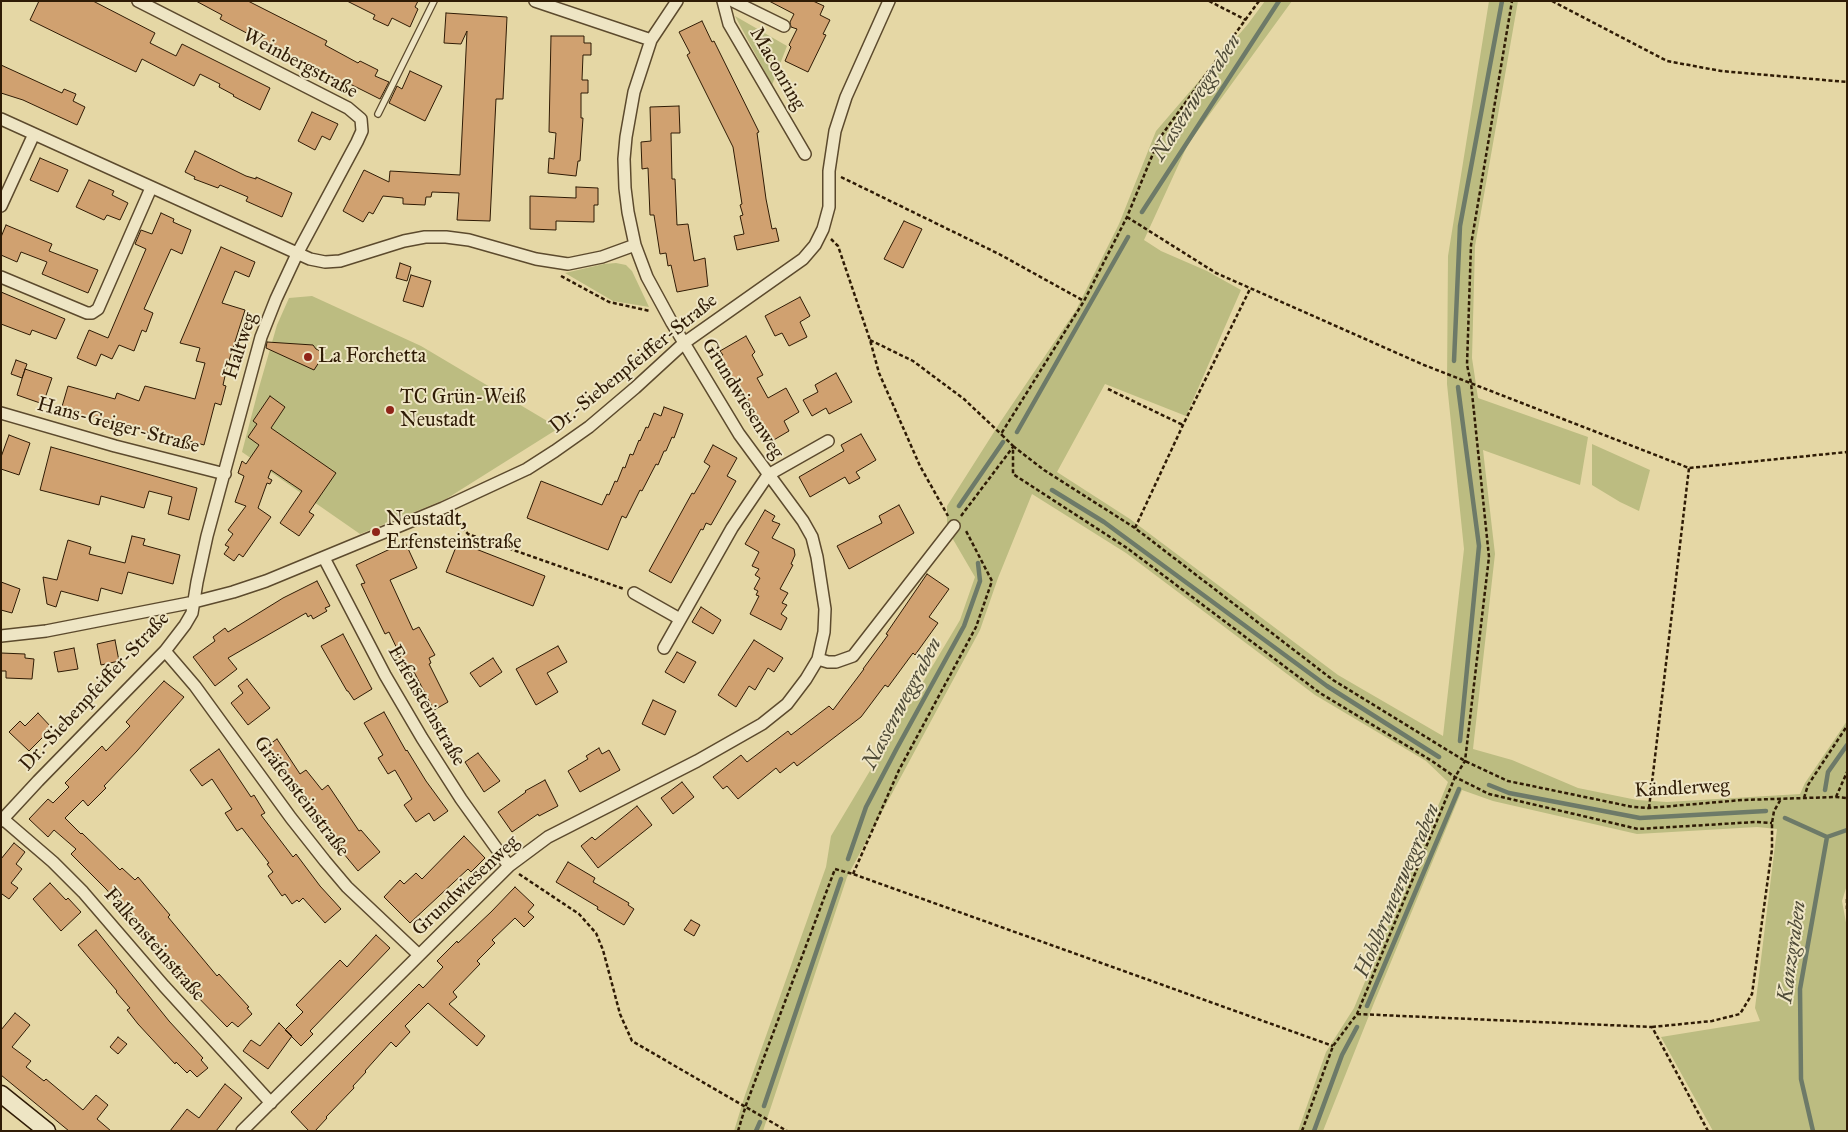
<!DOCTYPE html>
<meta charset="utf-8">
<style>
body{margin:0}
#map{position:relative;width:1848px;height:1132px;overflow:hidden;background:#e5d7a5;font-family:"IM FELL Great Primer",serif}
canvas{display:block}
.frame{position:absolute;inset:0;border:2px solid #2f1b05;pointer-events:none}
</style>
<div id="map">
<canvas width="1848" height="1132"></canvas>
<div class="frame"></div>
</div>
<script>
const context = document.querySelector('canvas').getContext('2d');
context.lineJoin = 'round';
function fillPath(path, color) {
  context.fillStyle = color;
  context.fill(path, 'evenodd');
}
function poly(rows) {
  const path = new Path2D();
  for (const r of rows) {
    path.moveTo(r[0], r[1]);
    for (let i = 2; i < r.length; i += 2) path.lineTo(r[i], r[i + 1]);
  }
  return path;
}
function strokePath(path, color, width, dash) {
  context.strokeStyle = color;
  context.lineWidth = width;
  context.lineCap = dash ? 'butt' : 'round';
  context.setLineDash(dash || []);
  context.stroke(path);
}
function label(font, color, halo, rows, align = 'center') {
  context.font = font + ' "IM FELL Great Primer",serif';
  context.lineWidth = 4;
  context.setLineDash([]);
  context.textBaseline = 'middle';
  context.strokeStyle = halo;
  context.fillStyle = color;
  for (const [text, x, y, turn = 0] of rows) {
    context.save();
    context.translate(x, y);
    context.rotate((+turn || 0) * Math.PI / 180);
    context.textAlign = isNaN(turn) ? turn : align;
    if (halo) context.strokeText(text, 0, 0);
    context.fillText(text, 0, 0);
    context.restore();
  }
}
const green = poly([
 [1265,1,1292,1,1188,144,1144,240,1161,251,1207,271,1241,290,1186,416,1105,384,1057,472,1130,519,1338,675,1443,736,1464,549,1447,384,1448,256,1489,1,1518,1,1475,246,1472,358,1478,398,1588,437,1580,485,1483,450,1495,554,1473,749,1512,760,1578,788,1637,800,1667,802,1800,794,1805,783,1847,721,1847,885,1842,901,1847,928,1847,1131,1713,1131,1661,1037,1760,1021,1755,1008,1777,829,1757,827,1637,834,1493,801,1462,790,1374,1003,1323,1131,1298,1131,1326,1052,1354,1008,1448,782,1426,761,1315,695,1126,553,1032,494,998,578,980,630,847,877,763,1131,734,1131,745,1095,826,867,831,836,960,620,975,577,947,529,947,506,1001,421,1076,310,1119,224,1156,131,1248,24],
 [735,16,787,46,772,85],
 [616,263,626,265,632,271,649,307,613,301,565,273,604,264],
 [312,296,421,346,559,428,446,499,360,534,242,452,258,391,277,325,289,298],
 [1592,444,1650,470,1639,511,1620,502,1592,485]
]);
const stream = poly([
 [1142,212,1279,1],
 [1454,361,1460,226,1502,1],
 [1458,387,1479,546,1460,741],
 [1017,432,1128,237],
 [1052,490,1104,522,1327,686,1439,757],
 [959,506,1003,442],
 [1489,785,1509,793,1640,818,1766,811],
 [1825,790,1828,772,1847,745],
 [1785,818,1827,837,1847,830],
 [848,859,866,807,897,748,964,626,980,581,978,563],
 [1367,1006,1459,789],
 [764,1106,841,879],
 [756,1131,760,1122],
 [1314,1131,1342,1055,1357,1027],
 [1813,1131,1801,1079,1800,989,1827,837]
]);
const building = poly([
 [39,1,93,1,155,33,150,43,176,56,182,44,270,88,260,110,233,96,234,95,219,87,220,84,200,74,194,86,142,59,136,72,30,20,39,1],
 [196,1,248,1,327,41,325,45,358,63,360,61,378,70,375,76,389,82,380,99,348,83,347,86,220,19,222,15,196,1],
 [347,1,418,1,415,7,418,9,410,27,392,18,388,26,373,19,375,15,347,1],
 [769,1,813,1,824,6,820,15,830,20,823,34,826,35,808,72,785,61,791,47,789,45,797,29,791,27,790,22,794,14,769,1],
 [446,13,507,17,503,99,496,99,490,221,457,220,459,193,432,192,431,197,426,197,425,205,403,204,403,198,383,196,373,214,369,212,363,222,343,211,364,170,389,182,390,171,460,175,467,31,461,44,444,43,446,13],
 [702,21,712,42,714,41,759,132,757,133,766,199,772,229,776,228,779,241,737,250,734,236,744,234,740,216,743,215,740,205,742,204,733,147,687,55,690,53,679,32,702,21],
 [551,36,584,36,584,43,591,43,591,55,583,55,582,80,588,80,588,93,581,93,581,118,583,118,580,161,578,161,576,176,548,173,549,158,554,159,556,133,549,132,551,36],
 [1,65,62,93,64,89,76,94,73,101,85,107,77,125,23,100,1,93,1,65],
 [410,71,442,86,425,121,389,103,397,86,402,89,410,71],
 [679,106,680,133,671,133,672,179,675,179,677,225,688,224,694,261,705,258,708,286,677,292,671,265,668,266,666,253,660,254,654,215,650,215,648,168,642,169,641,142,651,141,650,107,679,106],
 [312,112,338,124,330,140,322,136,315,150,298,141,312,112],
 [195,151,246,176,256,179,256,177,292,193,282,217,246,201,248,197,220,185,218,188,194,179,195,177,185,172,195,151],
 [40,158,68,170,58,192,30,180,40,158],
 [89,180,114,191,112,195,128,203,120,220,107,215,104,220,76,207,89,180],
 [576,187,598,188,598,205,594,205,594,222,556,221,556,230,530,229,530,196,576,198,576,187],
 [161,213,174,219,173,222,191,230,182,254,171,249,144,309,153,313,146,332,142,330,134,351,119,345,112,359,101,354,96,366,77,358,89,330,108,338,146,249,135,244,141,230,152,234,161,213],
 [904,221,922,229,903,268,884,259,904,221],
 [6,225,52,244,49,251,98,270,88,293,42,274,47,262,21,252,17,262,1,255,1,237,6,225],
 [221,247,255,262,249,277,235,271,222,303,245,310,227,367,223,385,226,386,221,405,215,403,204,445,164,434,164,437,91,416,91,418,61,410,68,386,115,399,117,393,139,401,145,386,195,399,205,363,196,361,200,348,180,343,221,247],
 [400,263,411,267,407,281,396,278,400,263],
 [411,275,431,281,423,307,403,301,411,275],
 [1,292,65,319,56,339,32,330,30,335,1,324,1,292],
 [800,297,810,316,800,322,807,337,789,346,782,333,775,336,765,316,800,297],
 [746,336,755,352,752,355,763,375,757,378,768,398,786,388,799,412,784,421,789,431,772,441,766,431,763,432,749,408,752,407,741,387,736,389,718,358,723,355,720,351,746,336],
 [267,342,313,345,316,349,325,353,314,370,266,348,267,342],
 [16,360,27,364,22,378,11,374,16,360],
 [25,369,52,378,43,404,17,395,25,369],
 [836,373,852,402,829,414,826,408,812,416,803,400,818,392,815,385,836,373],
 [270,396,285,407,271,428,336,473,309,512,314,515,299,536,280,523,302,491,271,470,268,478,272,480,270,484,267,483,258,508,271,517,243,557,239,554,234,561,224,554,229,547,225,545,233,534,228,530,246,506,235,502,244,476,238,473,242,461,246,464,259,445,248,437,257,424,253,421,270,396],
 [664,407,683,414,674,438,672,437,666,451,664,451,658,465,656,464,642,491,640,490,626,518,622,516,608,550,527,518,541,481,602,505,607,494,609,495,615,481,617,482,623,467,625,468,630,454,633,455,639,440,640,441,646,427,648,428,654,413,661,416,664,407],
 [861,434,876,460,856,472,860,478,849,484,845,477,810,497,799,477,844,451,841,445,861,434],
 [9,435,30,443,19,475,1,469,1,457,9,435],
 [713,445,737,458,727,476,736,481,711,525,706,523,703,530,701,529,671,583,649,571,692,493,694,494,710,466,704,462,713,445],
 [51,447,197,488,189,520,168,514,172,497,149,491,144,508,101,496,99,505,40,490,51,447],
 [899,505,914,533,849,569,837,546,882,523,879,516,899,505],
 [765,510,775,516,772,521,780,524,772,538,794,549,795,555,791,564,793,565,780,589,788,593,782,603,787,605,781,614,787,618,781,630,750,614,759,596,756,595,758,591,754,589,760,578,755,575,759,569,752,566,759,552,745,544,765,510],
 [132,536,145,539,143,545,180,555,173,584,128,572,122,594,101,588,98,601,61,591,56,607,47,604,43,577,57,580,68,540,91,547,89,554,125,563,132,536],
 [405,542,417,568,390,580,413,630,419,627,435,655,429,658,431,663,429,664,448,702,434,710,414,672,410,674,406,667,403,668,398,658,401,657,389,632,385,634,361,584,365,583,356,565,405,542],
 [458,542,545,576,533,606,446,572,458,542],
 [927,574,949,589,929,617,938,623,915,655,913,653,888,687,885,685,861,717,797,766,794,762,780,773,776,768,738,799,727,786,723,789,713,777,741,755,747,762,788,731,791,735,829,706,833,710,864,669,863,669,888,635,886,634,927,574],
 [317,581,330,606,325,608,327,611,313,619,311,615,308,617,306,613,228,658,237,669,215,686,193,657,215,641,213,637,225,628,228,632,283,598,317,581],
 [1,582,20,589,12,613,1,610,1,582],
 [701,607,721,620,713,634,692,622,701,607],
 [343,634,372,689,354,700,348,691,347,691,321,646,343,634],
 [115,640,119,661,101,665,97,644,115,640],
 [754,640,783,658,774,672,768,668,755,690,749,686,736,707,718,695,754,640],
 [558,646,567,662,547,673,558,692,536,705,516,669,558,646],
 [74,648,78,669,58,672,54,652,74,648],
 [677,652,696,662,684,683,665,672,677,652],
 [1,653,25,654,25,658,34,659,32,679,6,678,6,671,1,671,1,653],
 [493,658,502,672,480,687,470,673,493,658],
 [247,679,270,708,248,725,231,703,243,693,238,686,247,679],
 [164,681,184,697,137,751,104,786,106,788,88,806,83,800,65,818,81,834,82,833,120,870,122,868,135,880,138,877,170,915,168,917,217,976,219,974,249,1007,247,1008,252,1014,238,1027,232,1022,227,1027,186,985,176,973,178,972,147,934,146,935,106,889,71,854,76,849,54,830,48,837,29,819,48,799,53,803,69,787,65,783,102,746,106,751,130,726,126,722,164,681],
 [653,700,676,711,665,735,642,724,653,700],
 [384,712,406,751,407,750,426,781,448,811,434,821,429,813,416,822,404,805,412,799,395,770,388,774,378,758,383,755,364,723,384,712],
 [38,713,52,728,29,751,9,732,20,721,25,726,38,713],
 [277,739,300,774,306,770,322,790,328,785,359,831,361,830,380,852,358,871,339,848,343,844,328,826,321,831,302,803,305,801,291,780,286,784,263,749,277,739],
 [599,748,602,754,609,750,620,770,580,792,568,771,588,759,586,756,599,748],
 [219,749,251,797,254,795,265,813,261,815,293,857,296,854,320,886,341,909,325,923,303,898,299,902,297,900,292,904,285,894,282,896,268,876,273,872,267,864,269,863,242,828,237,831,225,813,232,809,212,779,202,786,190,770,219,749],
 [478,753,500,781,484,792,465,762,478,753],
 [545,780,558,806,539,816,538,814,512,832,498,812,526,792,525,791,545,780],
 [682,782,694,797,673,814,661,798,682,782],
 [637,806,652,825,598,868,581,846,592,837,595,840,637,806],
 [464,836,485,858,471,872,468,869,410,923,384,897,400,880,404,884,416,873,422,879,464,836],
 [14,843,25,852,16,864,22,869,11,883,18,888,9,899,2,894,1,896,1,859,14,843],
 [568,862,595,878,593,882,629,903,628,905,634,909,624,925,597,909,598,907,556,882,568,862],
 [50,883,66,900,68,898,81,912,61,931,33,899,50,883],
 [515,887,534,905,528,912,534,917,524,927,515,918,492,940,495,943,477,961,480,964,453,992,457,997,449,1004,485,1036,477,1046,428,1003,405,1026,410,1032,396,1047,391,1042,365,1071,366,1072,353,1086,354,1088,326,1117,327,1118,315,1131,309,1131,291,1112,419,984,423,988,443,967,437,961,457,941,458,943,491,912,515,887],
 [691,920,700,925,694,936,684,930,691,920],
 [96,930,169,1021,203,1058,201,1060,208,1068,197,1077,190,1070,187,1073,176,1062,175,1064,138,1024,127,1010,130,1008,116,992,117,991,78,945,96,930],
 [376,935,390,948,310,1031,313,1034,301,1046,285,1030,303,1012,296,1005,340,960,347,967,376,935],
 [15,1013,30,1025,12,1047,31,1061,26,1067,44,1081,46,1079,83,1110,96,1095,108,1105,97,1119,111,1131,69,1131,1,1075,1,1030,15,1013],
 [279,1023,292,1036,268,1069,243,1051,251,1040,260,1046,279,1023],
 [118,1037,127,1044,118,1054,110,1047,118,1037],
 [225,1084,242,1098,216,1131,170,1131,187,1109,199,1118,225,1084]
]);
const path = poly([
 [1209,1,1246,20],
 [1259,1,1159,139,1127,217,1084,301,1001,434,1013,446,1013,474,1127,548,1320,693,1432,761,1455,777,1489,794,1638,829,1756,822,1772,823],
 [1552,1,1667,61,1721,71,1847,82],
 [841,177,999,254,1084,301],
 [1127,217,1216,273,1424,365,1689,468,1847,452],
 [831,239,838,246,870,340,879,373,920,466,948,516],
 [561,276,609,302,650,311],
 [870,340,913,361,964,399,1002,435],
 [1108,389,1183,425],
 [1013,446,1044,470,1135,528,1333,680,1465,761,1508,781,1633,807,1649,808,1742,800,1836,797,1847,798],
 [961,516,1013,447],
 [453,518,468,534,624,589],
 [1135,528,1183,425,1250,289],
 [1836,797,1847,772],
 [1804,798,1808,785,1847,726],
 [1649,808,1689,468],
 [519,874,579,914,596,933,603,950,620,1014,632,1041,787,1131],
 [853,874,899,770,976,627,992,581,965,529],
 [1847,899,1847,909],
 [1357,1014,1652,1027,1708,1131],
 [1652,1027,1712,1021,1740,1014,1752,994,1772,849,1772,823,1774,811,1781,799],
 [738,1131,746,1105,835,869,853,874,1333,1046],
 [1302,1131,1333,1046,1357,1014,1455,777,1465,761,1489,557,1471,383,1467,365,1471,245,1512,1]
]);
const lane = poly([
 [378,114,434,1]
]);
const street = poly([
 [535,1,651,40],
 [723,1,729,24,805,154],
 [733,1,784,26],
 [1,119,310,259,325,262,340,261,404,241,425,237,446,237,469,240,536,259,568,264,602,257,635,245],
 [1,206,34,134],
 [1,277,87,313,92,313,98,309,151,188],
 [1,413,115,446,225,474],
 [324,558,385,675,422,738,461,799,509,866],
 [634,593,680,619],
 [1,636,46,631,194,602,233,592,266,581,443,508,527,469,555,451,589,427,635,388,684,343,803,259,815,245,823,229,829,207,829,171,835,131,846,97,889,1],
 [664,648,732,528,768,475,828,441],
 [165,651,195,686,291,818,325,861,347,887,419,955],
 [818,659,828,662,836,662,853,656,954,526],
 [3,819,53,862,83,892,164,986,271,1103],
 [1,821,38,781,165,651,185,625,192,613,197,582,207,536,261,337,276,299,297,254,357,142,362,131,361,119,348,108,138,1],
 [242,1131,509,866,548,837,697,761,762,724,787,704,806,679,818,659,824,632,825,609,817,557,812,537,803,521,739,434,672,323,647,277,635,245,628,212,625,188,624,159,626,137,634,92,651,40,677,1]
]);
const secondary = poly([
 [1,1094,47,1131]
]);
const markers = [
 [308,357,5,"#8f2418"],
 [390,410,5,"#8f2418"],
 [376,532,5,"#8f2418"]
];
const streetNames = [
 ["Weinbergstraße",300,64,28],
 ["Maconring",777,69,60],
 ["Haltweg",241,346,-72],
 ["Dr.-Siebenpfeiffer-Straße",634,364,-39],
 ["Grundwiesenweg",742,399,58],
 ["Hans-Geiger-Straße",118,426,15],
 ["Dr.-Siebenpfeiffer-Straße",95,692,-47],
 ["Erfensteinstraße",426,706,60],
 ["Kändlerweg",1682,789,-3],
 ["Gräfensteinstraße",301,797,53],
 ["Grundwiesenweg",466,886,-43],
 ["Falkensteinstraße",154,945,49]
];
const poiNames = [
 ["La Forchetta",318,357],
 ["TC Grün-Weiß",400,398],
 ["Neustadt",400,421],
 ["Neustadt,",386,520],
 ["Erfensteinstraße",386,543]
];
const waterNames = [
 ["Nassenweggraben",1197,98,-57],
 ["Nassenweggraben",903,704,-62],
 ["Hohlbrunenweggraben",1398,891,-67],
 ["Kanzgraben",1793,952,-82]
];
fillPath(green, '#bcbc81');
strokePath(stream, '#6d7a68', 4.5);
fillPath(building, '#d0a170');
strokePath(building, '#2f1b05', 1);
strokePath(lane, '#5c4a2d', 8);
strokePath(street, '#5c4a2d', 14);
strokePath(secondary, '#2f1b05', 19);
strokePath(path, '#2f1b05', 2.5, [4, 2.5]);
strokePath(lane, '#eee5c4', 5.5);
strokePath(street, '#eee5c4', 11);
strokePath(secondary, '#eee5c4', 16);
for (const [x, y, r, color] of markers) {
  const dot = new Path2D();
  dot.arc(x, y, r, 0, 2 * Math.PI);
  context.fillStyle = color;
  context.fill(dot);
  strokePath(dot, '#eee5c4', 2);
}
label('20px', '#2f1b05', '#eee5c4', streetNames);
label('20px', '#2f1b05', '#eee5c4', poiNames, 'left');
label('italic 21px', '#4e4a37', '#eee5c4', waterNames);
</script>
